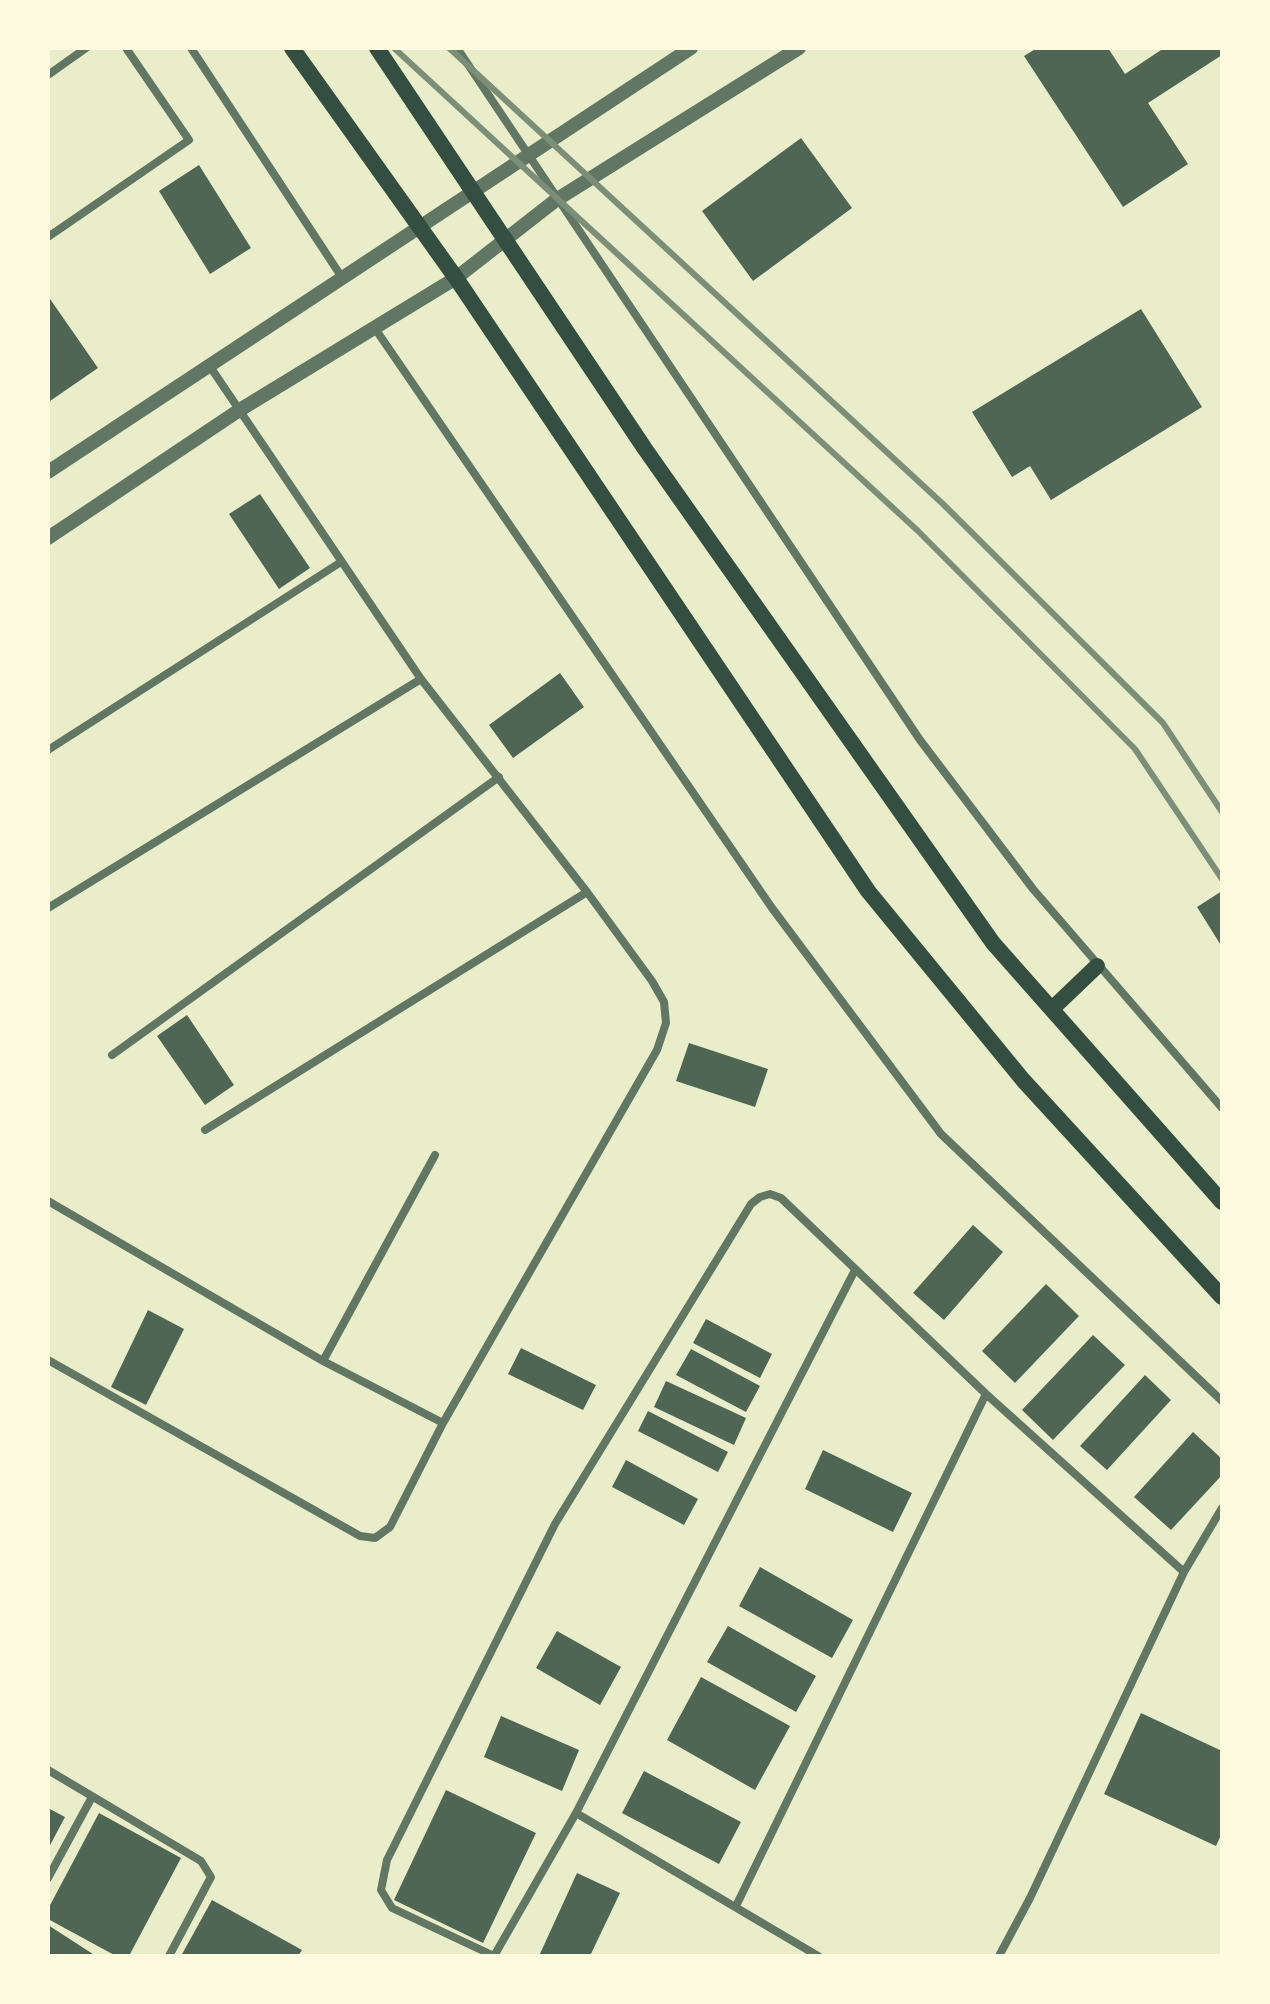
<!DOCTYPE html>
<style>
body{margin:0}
#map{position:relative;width:1270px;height:2004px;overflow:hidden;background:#e9edc9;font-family:Cabin,sans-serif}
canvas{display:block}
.frame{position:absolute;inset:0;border:50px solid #fefae0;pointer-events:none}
</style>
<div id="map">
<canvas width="1270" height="2004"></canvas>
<div class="frame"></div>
</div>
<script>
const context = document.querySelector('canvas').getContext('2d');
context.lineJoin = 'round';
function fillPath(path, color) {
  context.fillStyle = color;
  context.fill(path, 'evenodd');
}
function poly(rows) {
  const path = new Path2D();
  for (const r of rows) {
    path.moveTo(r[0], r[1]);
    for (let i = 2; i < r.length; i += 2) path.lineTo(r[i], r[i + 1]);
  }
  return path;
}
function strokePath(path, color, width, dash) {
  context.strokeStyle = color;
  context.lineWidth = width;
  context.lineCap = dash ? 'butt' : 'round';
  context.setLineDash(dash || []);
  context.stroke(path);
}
const building = poly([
 [1037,48,1108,48,1125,74,1164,48,1222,48,1222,55,1148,103,1188,164,1123,207,1024,56],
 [801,138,852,208,753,281,702,211],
 [199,165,251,248,210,274,159,191],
 [48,296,98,368,50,401,48,399],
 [1141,309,1202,407,1051,500,1030,466,1012,477,972,412],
 [260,494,310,568,279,589,229,514],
 [560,673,584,707,513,758,489,725],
 [1222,891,1222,947,1197,907],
 [187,1015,234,1085,205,1105,157,1036],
 [689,1043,768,1069,755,1107,676,1081],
 [973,1225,1003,1252,944,1320,913,1293],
 [1046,1284,1079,1316,1015,1383,982,1351],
 [148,1310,184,1329,146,1405,111,1387],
 [706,1319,772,1354,760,1378,693,1343],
 [1093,1335,1125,1365,1053,1440,1022,1410],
 [521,1348,596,1385,583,1410,508,1374],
 [691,1349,760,1386,746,1412,676,1375],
 [1145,1375,1171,1400,1107,1470,1080,1446],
 [666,1381,746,1418,734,1445,654,1407],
 [648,1411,728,1452,718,1472,638,1431],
 [1193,1432,1222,1459,1222,1475,1171,1530,1134,1497],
 [823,1450,912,1493,893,1532,805,1489],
 [626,1460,698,1499,684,1525,612,1487],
 [760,1567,853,1620,832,1658,739,1606],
 [728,1626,816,1676,796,1712,707,1662],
 [557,1631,621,1667,600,1705,536,1668],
 [701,1677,790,1726,755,1790,667,1740],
 [1141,1713,1222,1751,1222,1833,1216,1846,1104,1794],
 [501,1716,579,1750,562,1791,484,1757],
 [644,1771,741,1822,719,1864,622,1813],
 [446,1790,536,1833,483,1943,394,1900],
 [48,1808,65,1817,48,1849],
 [99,1813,181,1858,129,1956,116,1956,48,1919,48,1909],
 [577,1873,620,1893,590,1956,539,1956],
 [212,1900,302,1950,298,1956,181,1956],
 [48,1925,96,1956,48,1956]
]);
const minor = poly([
 [191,48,341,276],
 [457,48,920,740,1033,889,1222,1108],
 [48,75,86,48],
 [48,237,189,140,126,48],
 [374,327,772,908,941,1134,1222,1401],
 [48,750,341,562],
 [48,908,421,679],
 [112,1055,499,777],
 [205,1130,587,892],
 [48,1201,323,1361,443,1423],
 [48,1360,360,1536,375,1538,390,1527,443,1423,657,1050,666,1023,664,1002,652,981,587,892,421,679,209,365],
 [323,1361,435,1155],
 [48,1770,201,1861,211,1877,169,1956],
 [576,1813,818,1956],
 [48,1878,92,1797],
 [736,1906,986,1394],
 [494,1956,392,1908,381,1890,387,1860,555,1524,751,1204,760,1197,770,1194,781,1198,986,1394,1184,1572],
 [494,1956,576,1813,855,1270],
 [999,1956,1030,1898,1184,1572,1222,1508]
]);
const tertiary = poly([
 [48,472,691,48],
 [48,538,238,411,456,278,556,200,799,48]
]);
const secondary = poly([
 [292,48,456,278,868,891,1023,1080,1222,1297],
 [377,48,645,449,993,943,1222,1202],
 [1052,1009,1097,966]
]);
const rail = poly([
 [394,48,918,531,1135,749,1222,879],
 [449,48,943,504,1163,723,1222,812]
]);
fillPath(building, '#4f6655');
strokePath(minor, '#617663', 8);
strokePath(tertiary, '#617663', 14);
strokePath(secondary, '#344e41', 16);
strokePath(rail, '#7c8e77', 6);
</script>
